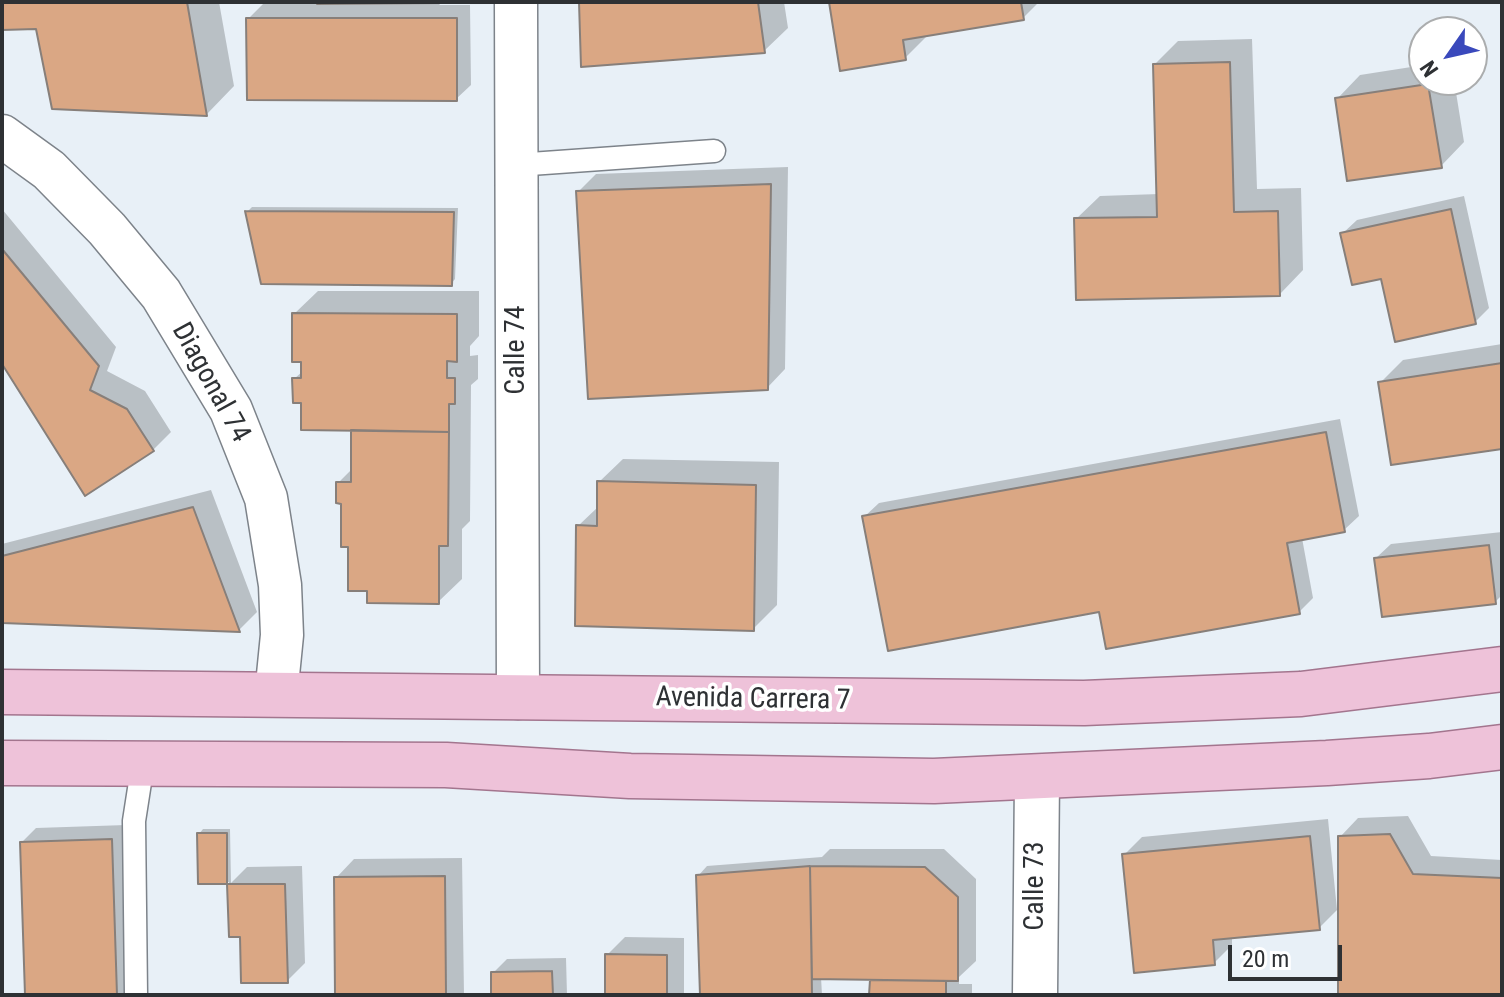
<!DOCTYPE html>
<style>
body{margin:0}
#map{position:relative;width:1504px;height:997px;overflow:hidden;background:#e8f0f7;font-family:"Roboto Condensed",sans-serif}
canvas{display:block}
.frame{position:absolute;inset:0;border:4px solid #2e3134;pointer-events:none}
.north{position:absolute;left:1408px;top:16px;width:80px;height:80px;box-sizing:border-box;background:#fff;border:2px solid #abadae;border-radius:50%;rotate:236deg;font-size:22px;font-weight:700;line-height:32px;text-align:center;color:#2e3134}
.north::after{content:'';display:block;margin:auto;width:28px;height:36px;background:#3a49bc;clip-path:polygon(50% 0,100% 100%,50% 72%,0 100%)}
.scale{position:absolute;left:1228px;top:945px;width:114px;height:36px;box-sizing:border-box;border:4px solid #2e3134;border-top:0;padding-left:10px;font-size:24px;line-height:28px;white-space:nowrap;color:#2e3134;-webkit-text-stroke:6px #fff;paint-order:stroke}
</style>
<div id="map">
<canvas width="1504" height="997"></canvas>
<div class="frame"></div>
<div class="north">N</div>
<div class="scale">20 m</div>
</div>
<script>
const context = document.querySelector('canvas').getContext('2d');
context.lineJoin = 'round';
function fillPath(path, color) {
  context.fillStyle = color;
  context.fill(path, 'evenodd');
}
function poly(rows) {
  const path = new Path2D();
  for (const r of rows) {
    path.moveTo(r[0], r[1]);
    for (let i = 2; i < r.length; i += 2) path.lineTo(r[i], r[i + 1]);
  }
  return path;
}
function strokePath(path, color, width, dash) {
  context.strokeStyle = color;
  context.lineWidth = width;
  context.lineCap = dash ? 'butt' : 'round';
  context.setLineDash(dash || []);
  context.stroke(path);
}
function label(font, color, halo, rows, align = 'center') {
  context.font = font + ' "Roboto Condensed",sans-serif';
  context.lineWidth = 7;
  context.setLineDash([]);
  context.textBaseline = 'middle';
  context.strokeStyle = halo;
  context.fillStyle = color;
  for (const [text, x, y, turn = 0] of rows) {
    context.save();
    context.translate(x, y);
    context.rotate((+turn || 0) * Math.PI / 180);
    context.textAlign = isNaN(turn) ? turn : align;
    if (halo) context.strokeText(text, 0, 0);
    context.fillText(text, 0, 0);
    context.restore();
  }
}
const shadow = poly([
 [2,2,219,2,234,86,207,114,38,27,2,28],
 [319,2,442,2,439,5,470,5,471,85,456,99,248,19,263,4,319,4],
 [581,2,784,2,788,28,764,51],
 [831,2,1039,2,1023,18,929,34,905,58],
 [1252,39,1257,189,1301,188,1303,270,1280,294,1076,219,1100,196,1159,194,1155,64,1178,41],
 [1424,65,1424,80,1454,80,1464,142,1441,166,1337,99,1360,75],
 [788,167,785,369,767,388,578,192,596,174],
 [1464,196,1489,308,1475,322,1383,277,1342,234,1357,220],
 [252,207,458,208,455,279,451,284,248,211],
 [2,209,116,347,107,371,145,391,171,432,153,450,2,361],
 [318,291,479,291,479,336,470,346,470,356,478,355,478,379,471,385,470,521,462,529,462,579,438,602,369,589,350,545,338,483,353,468,353,428,303,401,294,379,303,371,294,314],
 [1502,344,1502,446,1380,383,1403,360],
 [1340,419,1359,516,1344,530,1302,538,1313,598,1299,612,1101,610,864,517,879,503],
 [623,459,779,462,777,605,753,629,578,526,599,506,599,482],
 [211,490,257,612,239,630,2,621,2,544],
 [1502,532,1502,595,1495,602,1376,558,1391,544],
 [1408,816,1431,856,1502,860,1502,995,1340,995,1340,837,1358,818],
 [1328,819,1337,910,1319,928,1232,936,1232,945,1214,963,1124,855,1142,837],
 [126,825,131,995,27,995,22,842,36,828],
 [203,829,230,829,231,883,247,867,302,866,305,963,287,981,242,935,231,935,229,882,200,882,199,834],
 [830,849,944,849,976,879,976,961,959,977,959,984,972,984,972,995,871,995,872,981,875,978,821,977,822,995,701,995,698,876,707,866,822,857],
 [462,858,464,995,337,995,336,878,354,859],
 [625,937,684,938,684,995,607,995,607,955],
 [566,958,567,995,493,995,493,973,507,959]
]);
const building = poly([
 [2,2,187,2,207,116,52,109,36,29,2,30,2,2],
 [317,2,443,2,443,3,317,4,317,2],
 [579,2,758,2,765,53,581,67,579,2],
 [829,2,1021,2,1024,20,903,40,906,60,840,71,829,2],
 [246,18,457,18,457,101,247,100,246,18],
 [1230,62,1234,212,1278,211,1280,296,1076,300,1074,218,1157,217,1153,64,1230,62],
 [1428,84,1442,168,1347,181,1335,98,1428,84],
 [771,184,768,390,588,399,576,191,771,184],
 [1451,209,1476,324,1395,342,1381,279,1352,285,1340,233,1451,209],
 [245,211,454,212,452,286,261,284,245,211],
 [2,249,99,366,90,390,127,409,154,451,85,496,2,364,2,249],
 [292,313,457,314,457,362,447,361,447,378,455,378,455,404,449,404,449,432,301,430,301,403,293,403,292,378,301,378,301,362,292,362,292,313],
 [1502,363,1502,449,1391,465,1378,382,1502,363],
 [351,430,449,432,448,546,439,546,439,604,367,603,367,591,348,591,348,547,341,547,341,504,336,503,336,482,351,482,351,430],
 [1326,432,1345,532,1287,543,1300,614,1106,649,1099,612,888,651,862,516,1326,432],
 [597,481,756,485,754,631,575,626,576,525,597,526,597,481],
 [193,507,240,632,2,623,2,556,193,507],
 [1489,545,1496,604,1382,617,1374,558,1489,545],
 [197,833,227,833,227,884,198,884,197,833],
 [1390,834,1413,874,1502,878,1502,995,1338,995,1338,836,1390,834],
 [1310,836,1320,930,1213,940,1215,965,1134,973,1122,854,1310,836],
 [112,839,117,995,25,995,20,842,112,839],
 [810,866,812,995,700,995,696,875,810,866],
 [810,866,925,867,958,897,958,981,812,979,810,866],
 [445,876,446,995,335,995,334,877,445,876],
 [227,884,285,884,288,983,241,983,240,937,229,937,227,884],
 [605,954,667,955,667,995,605,995,605,954],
 [552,971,553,995,491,995,491,972,552,971],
 [870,980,946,981,946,995,869,995,870,980]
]);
const lane = poly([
 [516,165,714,151],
 [136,995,134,821,143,763]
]);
const street = poly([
 [516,2,518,698],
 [2,136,49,170,107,229,161,294,231,410,266,498,280,585,282,635,276,695]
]);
const secondary = poly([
 [1035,995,1037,777]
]);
const primary = poly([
 [2,692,1084,703,1301,694,1502,669],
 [2,763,446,765,630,776,934,781,1327,763,1429,756,1502,747]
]);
const streetNames = [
 ["Calle 74",517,350,-90],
 ["Diagonal 74",210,383,61],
 ["Avenida Carrera 7",753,700,1],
 ["Calle 73",1036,886,-90]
];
fillPath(shadow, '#0003');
fillPath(building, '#daa784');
strokePath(building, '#877f7a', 2);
strokePath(lane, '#7d838a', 25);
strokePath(street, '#7d838a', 45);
strokePath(secondary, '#7d838a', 47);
strokePath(primary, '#a3758e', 47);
strokePath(lane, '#fff', 22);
strokePath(street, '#fff', 42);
strokePath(secondary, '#fff', 44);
strokePath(primary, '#eec2d9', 44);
label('28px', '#2e3134', '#fff', streetNames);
</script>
